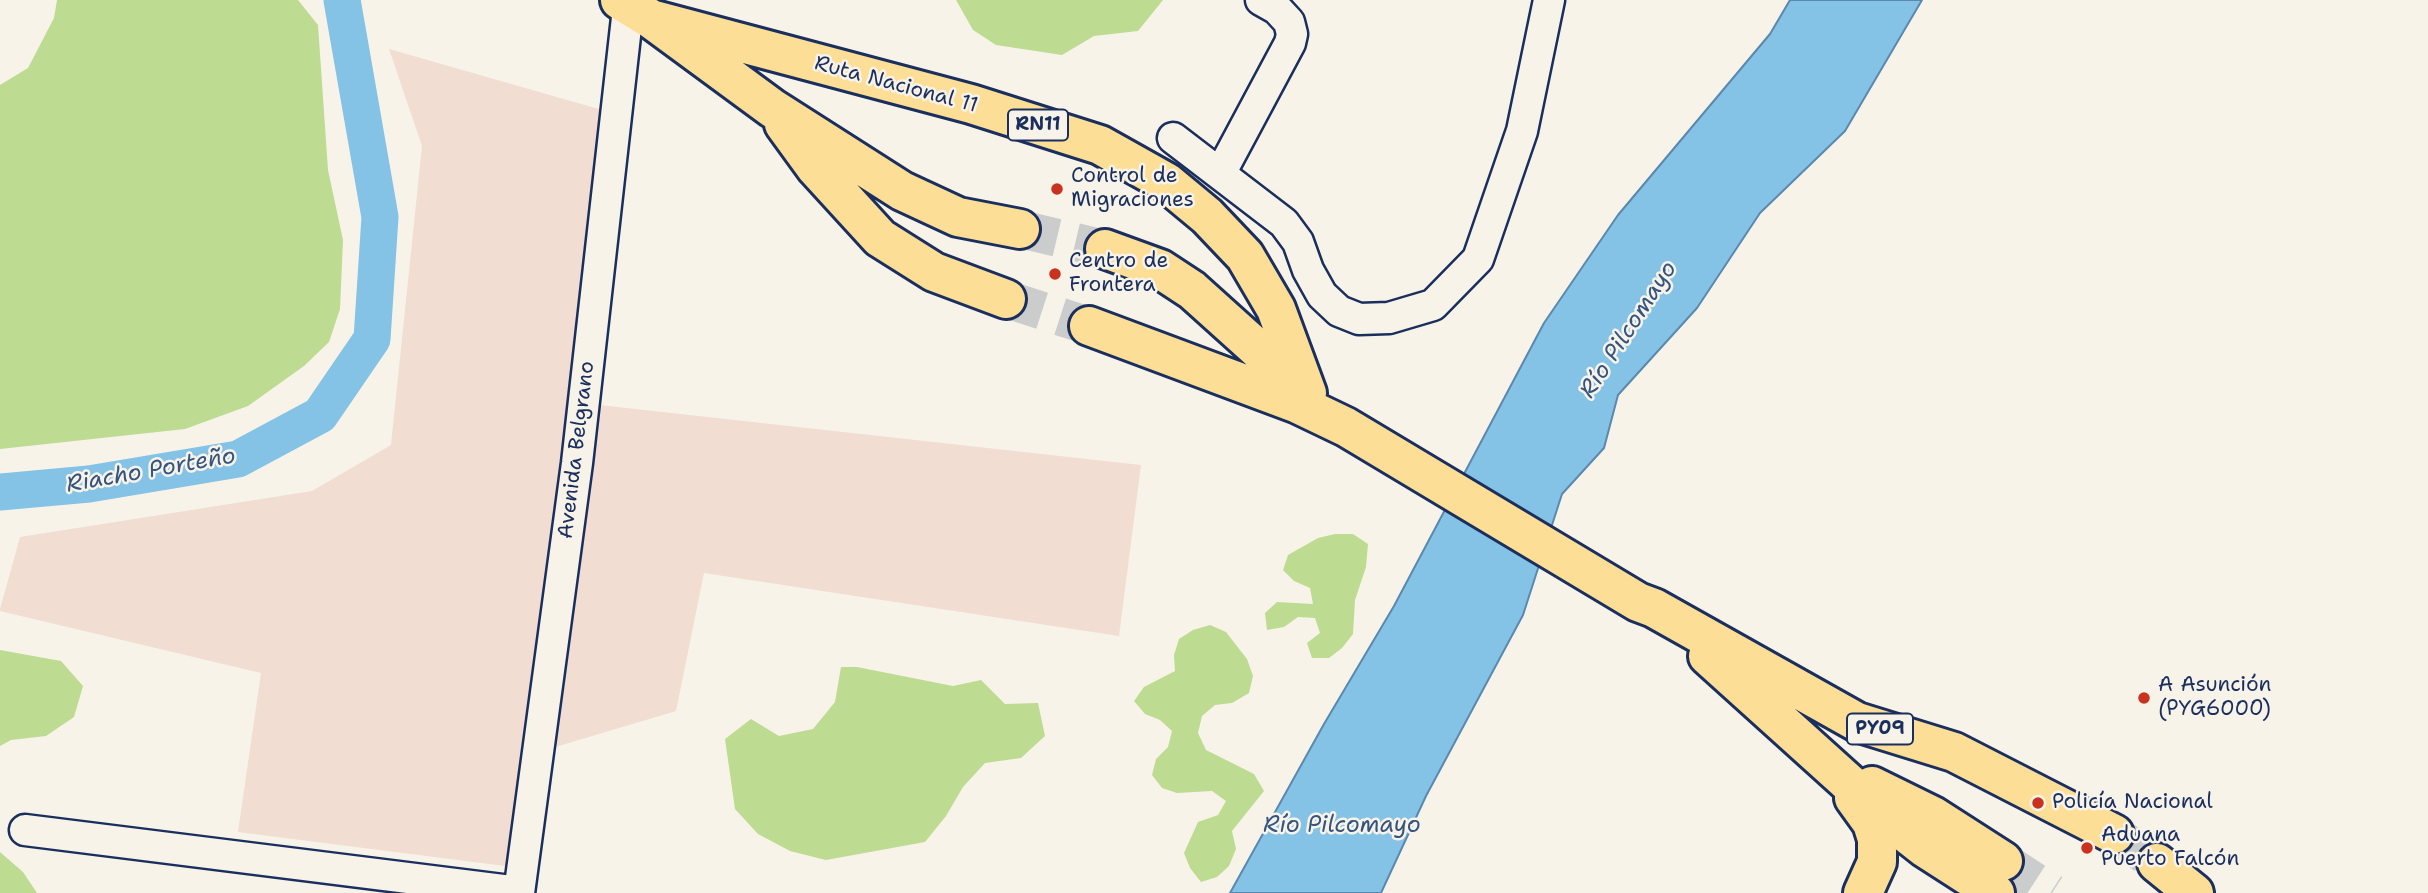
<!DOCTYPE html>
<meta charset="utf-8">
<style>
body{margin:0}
canvas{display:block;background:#f7f3e8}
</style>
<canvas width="2428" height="893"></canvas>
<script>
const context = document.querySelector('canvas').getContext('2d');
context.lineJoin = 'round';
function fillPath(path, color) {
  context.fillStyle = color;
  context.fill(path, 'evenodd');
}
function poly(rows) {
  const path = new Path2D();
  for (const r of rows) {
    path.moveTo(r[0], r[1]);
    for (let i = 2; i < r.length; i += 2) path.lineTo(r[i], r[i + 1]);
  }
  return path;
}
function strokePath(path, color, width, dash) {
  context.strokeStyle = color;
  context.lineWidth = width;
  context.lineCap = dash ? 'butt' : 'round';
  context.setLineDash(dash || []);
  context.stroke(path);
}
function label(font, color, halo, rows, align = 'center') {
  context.font = font + ' "Shantell Sans",sans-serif';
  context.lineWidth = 5;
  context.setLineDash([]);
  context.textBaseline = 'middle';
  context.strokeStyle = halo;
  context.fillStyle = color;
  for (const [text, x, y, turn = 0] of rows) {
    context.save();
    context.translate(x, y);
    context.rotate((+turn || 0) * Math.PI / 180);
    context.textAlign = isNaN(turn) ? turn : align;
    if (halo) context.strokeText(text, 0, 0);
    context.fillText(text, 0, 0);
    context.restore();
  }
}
const built = poly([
 [389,49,602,110,572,402,1141,465,1119,636,704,573,676,711,525,756,505,866,238,832,261,673,0,611,0,609,20,537,312,491,391,445,422,146]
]);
const green = poly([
 [57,0,298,0,318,25,328,170,343,240,340,309,329,342,304,366,248,406,185,429,0,449,0,85,28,68,54,18],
 [956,0,1163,0,1138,31,1094,36,1062,55,996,45,973,30],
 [1335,534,1353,534,1368,544,1366,567,1355,600,1353,634,1342,648,1329,658,1312,658,1307,643,1320,633,1315,618,1298,617,1284,627,1267,630,1265,613,1277,602,1313,604,1310,588,1294,581,1283,570,1288,555,1318,538],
 [1210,625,1226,632,1247,659,1253,676,1249,693,1232,703,1215,705,1202,716,1198,733,1206,750,1254,774,1264,791,1232,831,1236,849,1229,866,1217,877,1201,882,1190,868,1184,853,1198,822,1218,815,1226,801,1212,791,1177,793,1162,788,1152,775,1156,759,1168,747,1172,731,1160,720,1145,714,1134,701,1144,687,1175,671,1174,655,1179,639,1193,630],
 [0,650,61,661,83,686,74,717,46,736,11,740,0,746],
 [841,667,857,667,953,686,981,680,1005,704,1038,703,1045,736,1021,758,985,763,963,787,946,816,925,842,826,860,790,851,758,834,735,809,725,739,751,719,779,736,813,729,835,702],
 [0,852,23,872,37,893,0,893]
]);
const water = poly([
 [1790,0,1922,0,1845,131,1760,213,1697,308,1618,395,1604,448,1562,494,1523,615,1426,796,1381,893,1230,893,1324,724,1394,606,1544,323,1618,215,1770,34,1790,0]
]);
const river = poly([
 [0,492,89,484,238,459,320,415,372,339,380,217,342,0]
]);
const highwayTunnel = poly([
 [1020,229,1105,249],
 [1006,299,1089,326],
 [2114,834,2157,863],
 [2003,861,2052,893]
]);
const minor = poly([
 [1173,138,1284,223,1298,242,1308,270,1322,295,1339,311,1359,319,1389,318,1433,305,1478,259,1522,131,1549,0],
 [1220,174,1290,43,1292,34,1289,22,1277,9,1261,0],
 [25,830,519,892],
 [519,893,577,463,629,0]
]);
const highway = poly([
 [620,0,651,19,772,108,902,191,958,217,1020,229],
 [651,19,971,104,1100,145,1166,182,1207,216,1245,256,1276,309,1307,393],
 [784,124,816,168,880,238,934,272,1006,299],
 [1105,249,1160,269,1192,290,1302,389],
 [1089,326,1298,404,1346,427,1638,602,1654,608,1857,722,1954,752,2114,834],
 [1708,656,1892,822,1925,848,1995,893],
 [1872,786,1933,816,2003,861],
 [1854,798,1872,823,1877,839,1877,862,1863,893],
 [2157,863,2194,893]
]);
const markers = [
 [1057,189,7,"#c8321e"],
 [1055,274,7,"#c8321e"],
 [2144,698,7,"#c8321e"],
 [2038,803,7,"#c8321e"],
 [2087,848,7,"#c8321e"]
];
const shields = [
 [1038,125,60],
 [1880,729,66]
];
const shieldNames = [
 ["RN11",1038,125],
 ["PY09",1880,729]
];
const streetNames = [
 ["Ruta Nacional 11",896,85,15],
 ["Avenida Belgrano",577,450,-83]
];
const poiNames = [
 ["Control de",1071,177],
 ["Migraciones",1071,201],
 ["Centro de",1069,262],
 ["Frontera",1069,286],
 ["A Asunción",2158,686],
 ["(PYG6000)",2158,710],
 ["Policía Nacional",2052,803],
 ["Aduana",2101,836],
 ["Puerto Falcón",2101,860]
];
const waterNames = [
 ["Río Pilcomayo",1629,330,-57],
 ["Riacho Porteño",151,471,-10],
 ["Río Pilcomayo",1342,826]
];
fillPath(built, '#f1ddd2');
fillPath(green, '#bedb92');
fillPath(water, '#84c3e5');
strokePath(water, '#5a88af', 2);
strokePath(river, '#84c3e5', 37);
strokePath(highwayTunnel, '#cbcccc', 38, [38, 19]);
strokePath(minor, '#1b2f5e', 35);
strokePath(highway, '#1b2f5e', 44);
strokePath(minor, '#f7f3e8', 30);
strokePath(highway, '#fcde96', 38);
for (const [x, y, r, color] of markers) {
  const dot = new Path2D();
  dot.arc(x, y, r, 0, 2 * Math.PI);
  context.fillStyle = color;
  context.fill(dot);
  strokePath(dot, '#f7f3e8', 2.5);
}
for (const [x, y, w] of shields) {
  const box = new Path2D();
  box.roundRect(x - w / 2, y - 15.5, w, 31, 5);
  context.fillStyle = '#f7f3e8';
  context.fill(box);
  strokePath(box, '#1b2f5e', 2);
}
label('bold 19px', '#1b2f5e', null, shieldNames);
label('21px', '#1b2f5e', '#f7f3e8', streetNames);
label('21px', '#1b2f5e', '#f7f3e8', poiNames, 'left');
label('italic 23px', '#355480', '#f7f3e8', waterNames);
</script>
